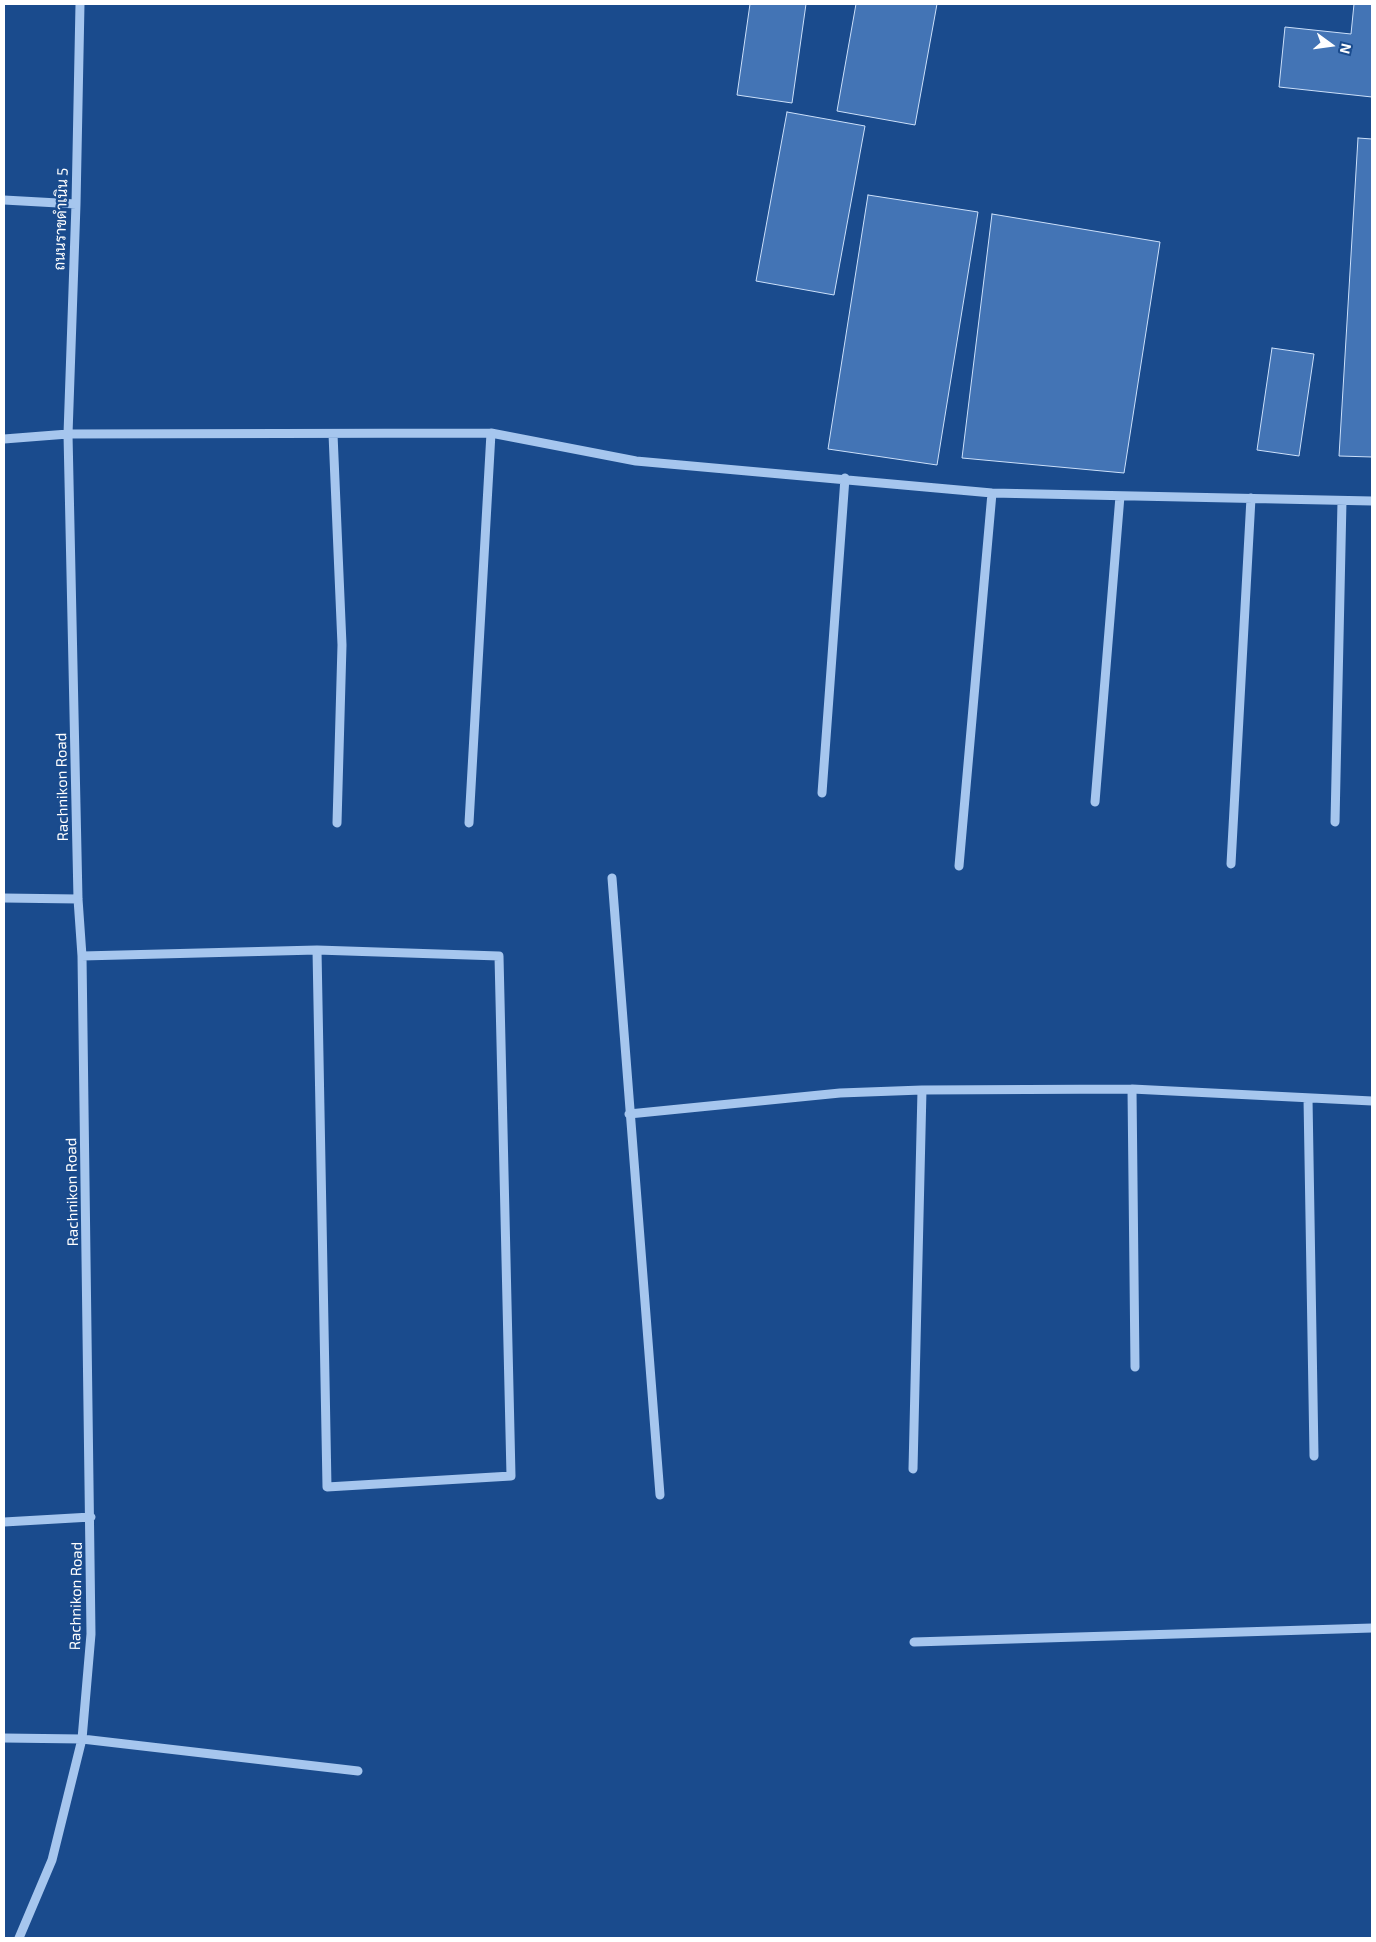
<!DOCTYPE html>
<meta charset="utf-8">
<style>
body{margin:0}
#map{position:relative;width:1376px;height:1942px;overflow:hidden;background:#1a4b8d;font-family:"Exo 2",sans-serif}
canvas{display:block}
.frame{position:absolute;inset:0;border:5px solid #fff;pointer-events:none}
.north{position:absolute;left:1306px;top:20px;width:50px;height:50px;-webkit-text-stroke:4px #1a4b8d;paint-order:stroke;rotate:104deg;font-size:14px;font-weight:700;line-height:20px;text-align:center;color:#fff}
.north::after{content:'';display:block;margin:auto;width:18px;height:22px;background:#fff;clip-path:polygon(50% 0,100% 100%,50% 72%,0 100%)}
</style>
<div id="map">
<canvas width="1376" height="1942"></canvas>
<div class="frame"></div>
<div class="north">N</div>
</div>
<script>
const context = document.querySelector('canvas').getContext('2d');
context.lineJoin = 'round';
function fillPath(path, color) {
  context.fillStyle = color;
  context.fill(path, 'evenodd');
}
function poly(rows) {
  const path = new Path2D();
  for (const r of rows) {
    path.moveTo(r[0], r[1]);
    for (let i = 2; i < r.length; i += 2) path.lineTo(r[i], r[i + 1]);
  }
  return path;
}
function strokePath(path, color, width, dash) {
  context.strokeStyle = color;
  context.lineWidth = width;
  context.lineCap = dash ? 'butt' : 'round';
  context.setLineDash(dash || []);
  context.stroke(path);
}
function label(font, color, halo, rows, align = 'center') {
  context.font = font + ' "Exo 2",Sarabun,sans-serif';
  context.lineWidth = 4.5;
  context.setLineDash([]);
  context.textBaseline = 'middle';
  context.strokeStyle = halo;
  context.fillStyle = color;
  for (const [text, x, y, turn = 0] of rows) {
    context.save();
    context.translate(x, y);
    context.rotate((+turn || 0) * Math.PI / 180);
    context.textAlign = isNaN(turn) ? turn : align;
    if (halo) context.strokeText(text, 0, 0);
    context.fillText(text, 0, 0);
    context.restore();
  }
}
const building = poly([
 [750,4,806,4,792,103,737,95,750,4],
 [856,4,937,4,915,125,837,111,856,4],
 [1354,4,1372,4,1372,97,1279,87,1285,27,1351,34,1354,4],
 [787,112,865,126,834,295,756,281,787,112],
 [1358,138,1372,139,1372,457,1339,456,1358,138],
 [868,195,978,212,937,465,828,449,868,195],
 [992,214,1160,242,1124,473,962,458,992,214],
 [1272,348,1314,354,1299,456,1257,450,1272,348]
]);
const minor = poly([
 [4,200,76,204],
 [333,434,342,645,337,823],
 [4,439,68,434,491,433,636,461,992,493,1372,501],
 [822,793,845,478],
 [1095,802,1120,496],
 [1335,822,1342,501],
 [469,823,491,433],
 [1231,864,1251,498],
 [959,866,992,493],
 [612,878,660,1495],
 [4,898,78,899],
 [82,956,317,950,499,956,511,1476,327,1487,317,950],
 [1132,1089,1135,1367],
 [1308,1098,1314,1456],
 [629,1114,840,1093,922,1090,1132,1089,1372,1101],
 [913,1469,922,1090],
 [4,1522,91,1517],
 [914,1642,1372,1628],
 [4,1738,82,1739,358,1771],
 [19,1938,52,1860,82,1739,91,1634,82,956,78,899,68,434,76,204,80,4]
]);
const streetNames = [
 ["ถนนราขดำเนิน 5",61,219,-88],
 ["Rachnikon Road",62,787,-91],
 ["Rachnikon Road",72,1192,-91],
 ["Rachnikon Road",76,1596,-89]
];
fillPath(building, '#4374b5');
strokePath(building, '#cce0fa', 1);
strokePath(minor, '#a6c6ee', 9);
label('15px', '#fff', '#1a4b8d', streetNames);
</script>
